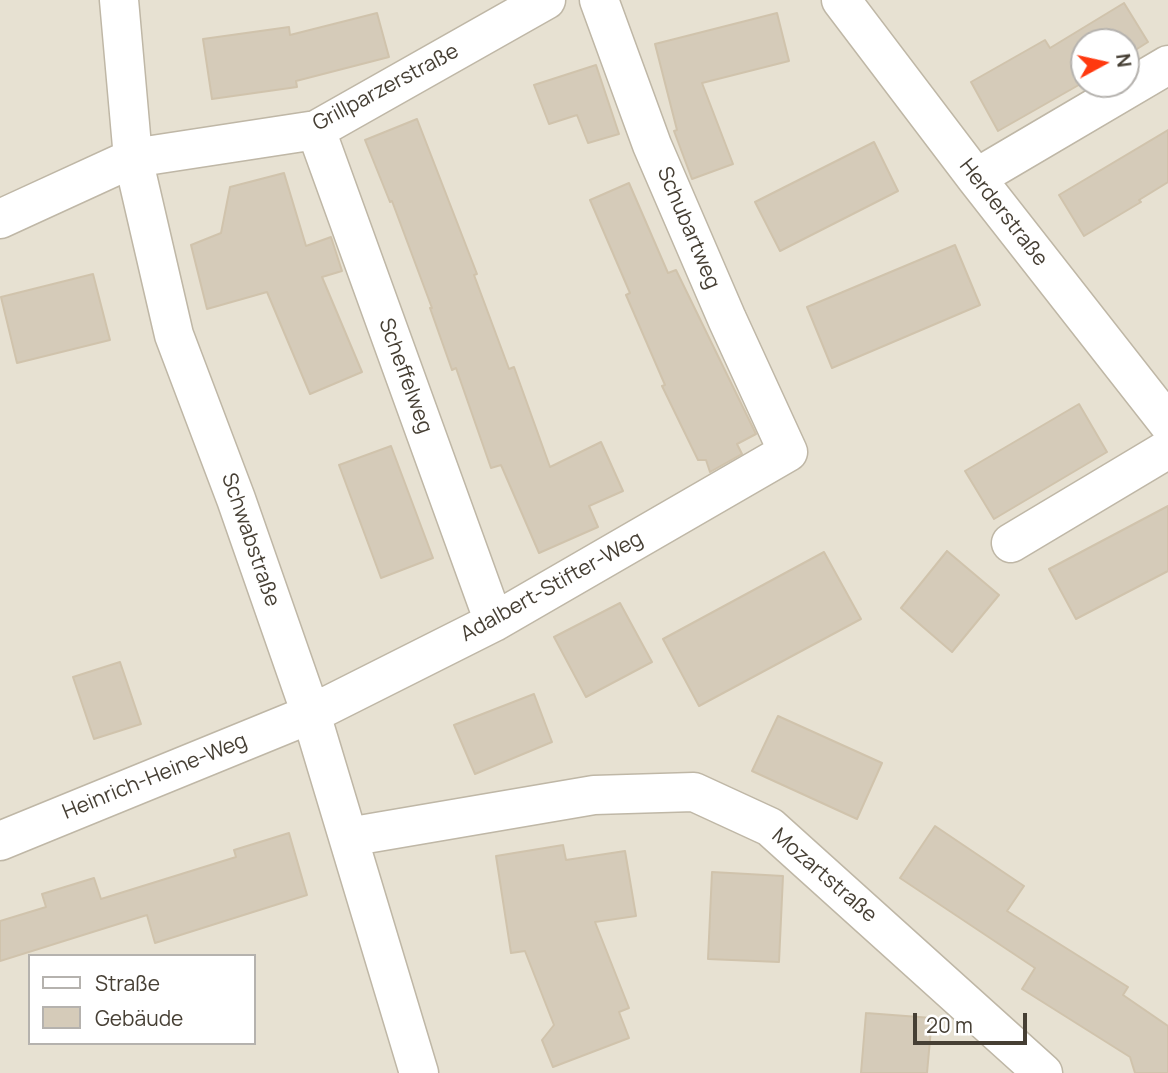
<!DOCTYPE html>
<meta charset="utf-8">
<style>
body{margin:0}
#map{position:relative;width:1168px;height:1073px;overflow:hidden;background:#f3efe4;font-family:Manrope,sans-serif}
canvas{display:block}
.legend{position:absolute;left:28px;top:954px;width:228px;height:91px;box-sizing:border-box;background:#fff;border:2px solid #b5b2ae;margin:0;padding:9px 12px;list-style:none;font-size:21px;color:#463f34}
.legend li{display:flex;align-items:center;gap:14px;height:35px}
.legend b{width:35px;border:2px solid #b5b2ae}
.north{position:absolute;left:1070px;top:28px;width:70px;height:70px;box-sizing:border-box;background:#fff;border:2px solid #b5b2ae;border-radius:50%;rotate:82deg;font-size:19px;font-weight:700;line-height:28px;text-align:center;color:#463f34}
.north::after{content:'';display:block;margin:auto;width:24px;height:32px;background:#ff390f;clip-path:polygon(50% 0,100% 100%,50% 72%,0 100%)}
.scale{position:absolute;left:913px;top:1013px;width:114px;height:32px;box-sizing:border-box;border:4px solid #463f34;border-top:0;padding-left:9px;font-size:21px;line-height:24px;white-space:nowrap;color:#463f34;-webkit-text-stroke:5px #fff;paint-order:stroke}
</style>
<div id="map">
<canvas width="1168" height="1073"></canvas>
<ul class="legend">
<li><b style="height:9px;background:#fff"></b>Straße</li>
<li><b style="height:19px;background:#d5cbb9"></b>Gebäude</li>
</ul>
<div class="north">N</div>
<div class="scale">20 m</div>
</div>
<script>
const context = document.querySelector('canvas').getContext('2d');
context.lineJoin = 'round';
function fillPath(path, color) {
  context.fillStyle = color;
  context.fill(path, 'evenodd');
}
function poly(rows) {
  const path = new Path2D();
  for (const r of rows) {
    path.moveTo(r[0], r[1]);
    for (let i = 2; i < r.length; i += 2) path.lineTo(r[i], r[i + 1]);
  }
  return path;
}
function strokePath(path, color, width, dash) {
  context.strokeStyle = color;
  context.lineWidth = width;
  context.lineCap = dash ? 'butt' : 'round';
  context.setLineDash(dash || []);
  context.stroke(path);
}
function label(font, color, halo, rows, align = 'center') {
  context.font = font + ' Manrope,sans-serif';
  context.lineWidth = 7;
  context.setLineDash([]);
  context.textBaseline = 'middle';
  context.strokeStyle = halo;
  context.fillStyle = color;
  for (const [text, x, y, turn = 0] of rows) {
    context.save();
    context.translate(x, y);
    context.rotate((+turn || 0) * Math.PI / 180);
    context.textAlign = isNaN(turn) ? turn : align;
    if (halo) context.strokeText(text, 0, 0);
    context.fillText(text, 0, 0);
    context.restore();
  }
}
const residential = poly([
 [0,0,1168,0,1168,1073,0,1073],
 [1084,42,1126,42,1126,84,1084,84],
 [30,956,254,956,254,1043,30,1043]
]);
const building = poly([
 [1124,3,1148,42,1126,56,1126,42,1084,42,1084,82,998,131,971,82,1045,40,1050,48,1124,3],
 [377,13,389,57,296,81,297,87,212,99,203,39,289,27,290,35,377,13],
 [777,13,789,61,702,83,733,164,692,179,674,131,677,130,655,44,777,13],
 [596,65,619,134,588,143,577,115,549,124,534,85,596,65],
 [417,119,477,274,474,275,509,369,514,367,550,467,601,442,623,491,589,506,598,527,539,553,501,465,491,468,456,368,452,370,430,308,432,308,392,201,390,202,365,140,417,119],
 [1168,130,1168,182,1139,200,1141,202,1084,236,1059,195,1168,130],
 [874,142,898,191,780,251,755,202,874,142],
 [284,173,306,246,331,237,342,271,322,277,362,372,310,394,267,292,207,309,191,245,221,233,230,187,284,173],
 [629,183,668,273,676,270,756,434,737,444,742,454,710,472,706,460,698,460,662,386,665,385,626,295,630,293,590,200,629,183],
 [955,245,980,305,832,368,807,307,955,245],
 [93,274,110,340,17,363,1,297,93,274],
 [1079,404,1107,452,994,519,965,471,1079,404],
 [391,446,433,558,381,578,339,465,391,446],
 [1168,506,1168,571,1076,619,1049,569,1168,506],
 [947,551,999,595,952,652,901,608,947,551],
 [824,552,861,619,699,706,663,639,824,552],
 [620,603,652,662,586,697,554,637,620,603],
 [120,662,141,724,94,739,73,677,120,662],
 [534,694,552,742,475,774,454,725,534,694],
 [778,716,882,763,857,819,752,771,778,716],
 [935,826,1024,886,1007,911,1128,987,1123,995,1168,1026,1168,1073,1135,1073,1130,1057,1022,989,1035,968,900,878,935,826],
 [289,833,307,895,155,943,147,915,0,961,0,921,46,907,42,894,94,878,101,899,236,857,234,850,289,833],
 [563,845,566,860,625,851,636,916,595,922,629,1008,619,1012,629,1038,553,1067,542,1040,554,1025,525,951,511,953,496,856,563,845],
 [712,872,783,876,779,962,708,959,712,872],
 [866,1013,932,1018,927,1073,861,1073,866,1013]
]);
const street = poly([
 [119,0,133,158,174,335,236,499,311,714,419,1073],
 [841,0,976,178,1168,423],
 [316,130,494,622],
 [976,178,1168,65],
 [0,219,133,158,316,130,546,0],
 [1011,543,1168,449],
 [348,837,594,795,694,792,770,827,1043,1073],
 [0,841,311,714,494,622,788,452,727,319,652,145,599,0]
]);
const streetNames = [
 ["Grillparzerstraße",386,88,-28],
 ["Herderstraße",1003,213,52],
 ["Schubartweg",688,228,67],
 ["Scheffelweg",405,376,70],
 ["Schwabstraße",250,540,71],
 ["Adalbert-Stifter-Weg",552,587,-29],
 ["Heinrich-Heine-Weg",155,777,-22],
 ["Mozartstraße",824,876,41]
];
fillPath(residential, '#e7e1d2');
fillPath(building, '#d5cbb9');
strokePath(building, '#d0c3ac', 2);
strokePath(street, '#bfb7a6', 41);
strokePath(street, '#fff', 38);
label('21px', '#463f34', '#fff', streetNames);
</script>
